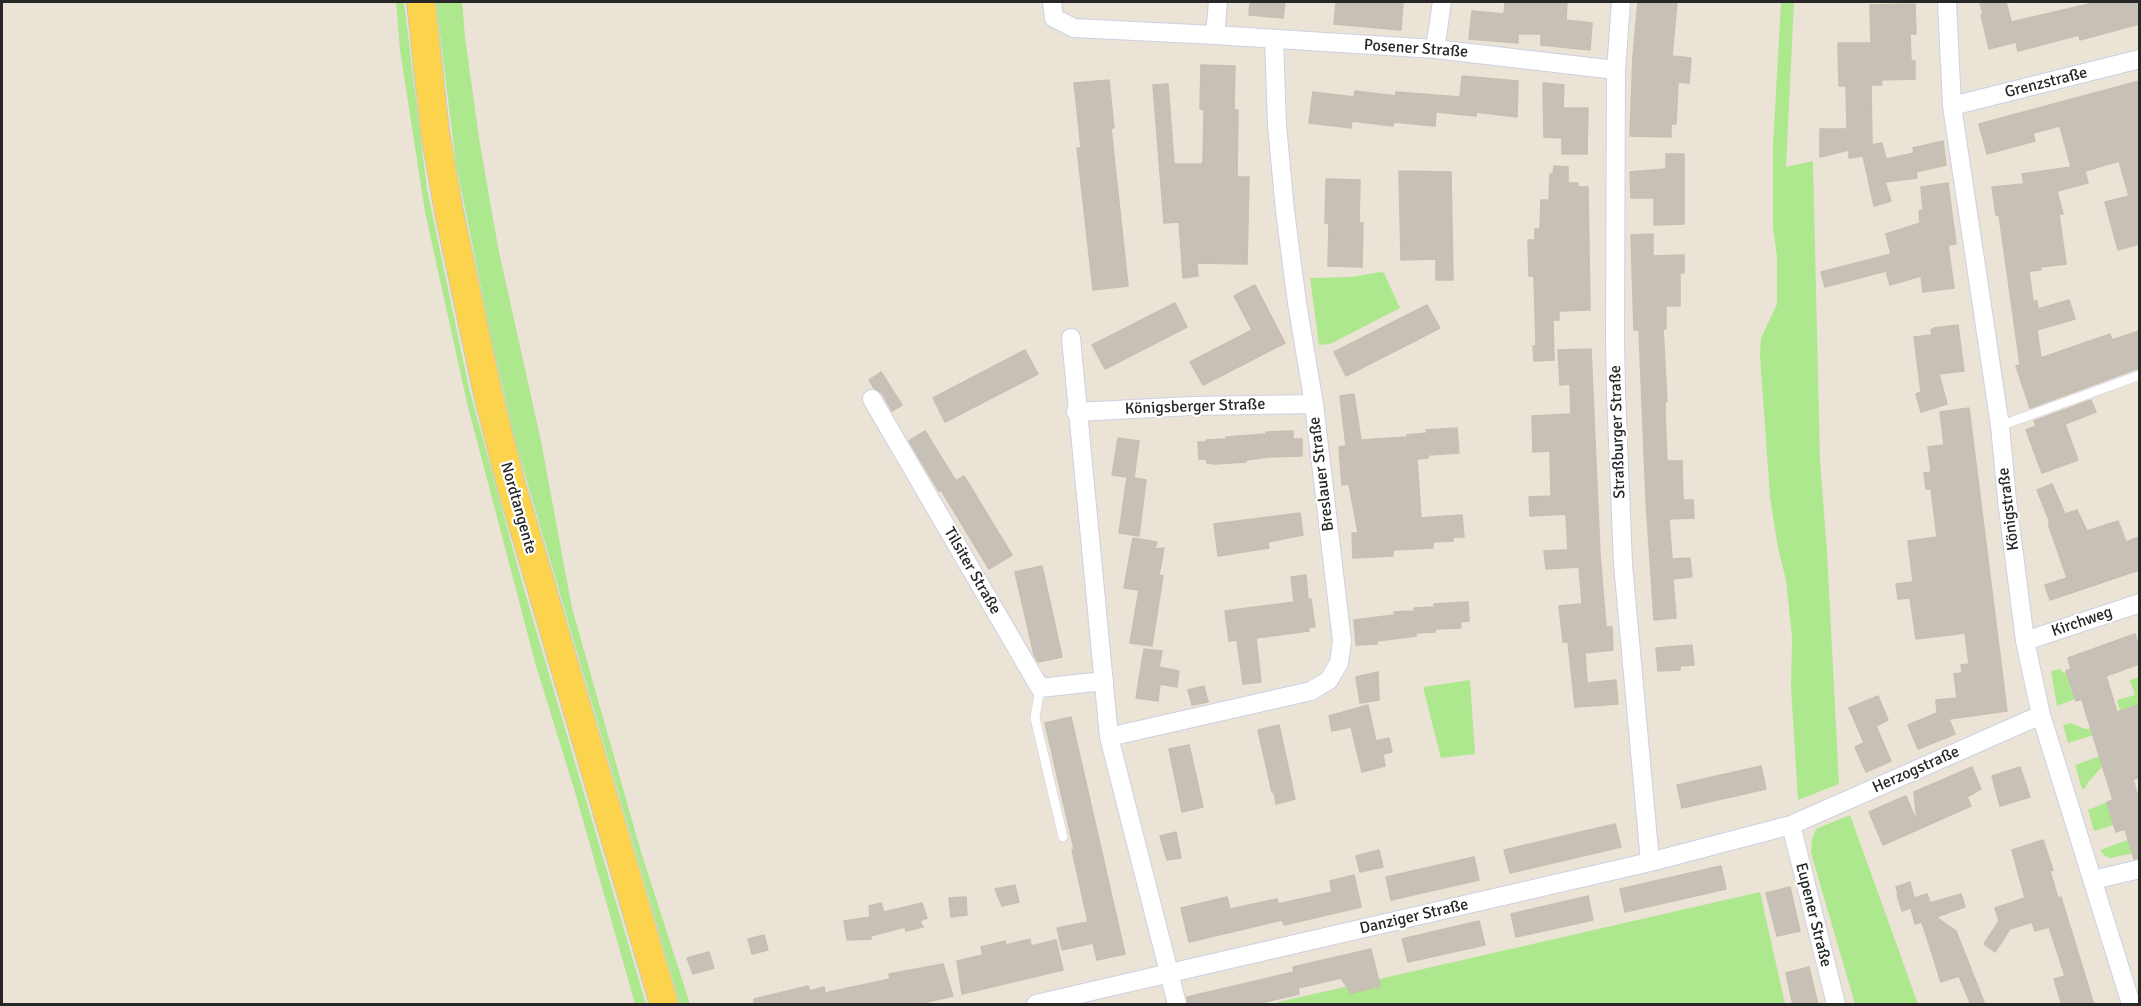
<!DOCTYPE html>
<meta charset="utf-8">
<style>
body{margin:0}
#map{position:relative;width:2141px;height:1006px;overflow:hidden;background:#ece3d7;font-family:Signika,sans-serif}
canvas{display:block}
.frame{position:absolute;inset:0;border:3px solid #272727;pointer-events:none}
</style>
<div id="map">
<canvas width="2141" height="1006"></canvas>
<div class="frame"></div>
</div>
<script>
const context = document.querySelector('canvas').getContext('2d');
context.lineJoin = 'round';
function fillPath(path, color) {
  context.fillStyle = color;
  context.fill(path, 'evenodd');
}
function poly(rows) {
  const path = new Path2D();
  for (const r of rows) {
    path.moveTo(r[0], r[1]);
    for (let i = 2; i < r.length; i += 2) path.lineTo(r[i], r[i + 1]);
  }
  return path;
}
function strokePath(path, color, width, dash) {
  context.strokeStyle = color;
  context.lineWidth = width;
  context.lineCap = dash ? 'butt' : 'round';
  context.setLineDash(dash || []);
  context.stroke(path);
}
function label(font, color, halo, rows, align = 'center') {
  context.font = font + ' Signika,sans-serif';
  context.lineWidth = 4.5;
  context.setLineDash([]);
  context.textBaseline = 'middle';
  context.strokeStyle = halo;
  context.fillStyle = color;
  for (const [text, x, y, turn = 0] of rows) {
    context.save();
    context.translate(x, y);
    context.rotate((+turn || 0) * Math.PI / 180);
    context.textAlign = isNaN(turn) ? turn : align;
    if (halo) context.strokeText(text, 0, 0);
    context.fillText(text, 0, 0);
    context.restore();
  }
}
const green = poly([
 [396,2,404,2,427,189,469,388,522,582,646,1004,635,1004,575,792,536,666,467,403,425,212,400,50],
 [436,2,462,2,465,37,479,138,498,247,541,441,572,608,641,852,690,1004,680,1004,516,444,492,342,456,164],
 [1781,2,1794,2,1786,167,1813,161,1820,460,1827,552,1839,784,1798,800,1791,687,1792,637,1786,580,1778,548,1770,497,1760,356,1761,338,1777,304,1777,257,1773,227,1773,146],
 [1380,272,1384,273,1400,308,1330,344,1319,345,1310,278,1352,277],
 [2061,669,2062,672,2067,673,2075,699,2057,706,2051,671],
 [2139,677,2139,720,2124,725,2117,700,2135,695,2130,680],
 [1470,680,1475,754,1441,758,1423,687],
 [2071,723,2085,729,2092,728,2094,735,2068,743,2063,725],
 [2100,756,2103,766,2089,781,2085,788,2082,789,2075,765],
 [2107,802,2114,825,2094,831,2088,810],
 [1850,815,1918,1004,1855,1004,1811,853,1812,840,1816,829],
 [2139,836,2139,852,2110,858,2105,856,2100,850],
 [1760,892,1785,1004,1270,1004]
]);
const building = poly([
 [1250,2,1285,2,1283,18,1249,15,1250,2],
 [1336,2,1403,2,1401,30,1334,24,1336,2],
 [1505,2,1567,2,1566,20,1592,23,1590,50,1541,45,1541,34,1518,34,1518,43,1469,39,1472,11,1504,14,1505,2],
 [1638,2,1677,2,1672,56,1691,58,1689,83,1678,82,1676,124,1671,124,1671,137,1630,136,1633,56,1638,2],
 [1980,2,2006,2,2011,22,2098,2,2139,2,2139,24,2080,40,2079,35,2018,51,2016,42,1989,49,1981,15,1983,14,1980,2],
 [1915,4,1916,34,1910,34,1911,61,1915,61,1915,79,1881,80,1882,85,1871,85,1872,145,1882,143,1886,159,1914,153,1913,148,1943,141,1946,165,1916,172,1917,178,1885,182,1891,201,1874,206,1863,156,1849,158,1849,150,1820,157,1820,129,1847,129,1846,86,1839,86,1838,43,1871,43,1870,5,1915,4],
 [1201,65,1235,66,1234,110,1238,110,1237,177,1249,177,1247,264,1197,263,1198,276,1183,278,1179,222,1164,223,1153,85,1168,84,1174,164,1203,164,1204,109,1200,109,1201,65],
 [1462,76,1518,81,1517,117,1476,112,1476,116,1436,112,1435,126,1394,122,1393,126,1352,121,1351,128,1309,123,1313,92,1354,97,1355,91,1396,96,1396,92,1460,97,1462,76],
 [1109,80,1114,128,1111,128,1128,286,1093,290,1077,148,1081,148,1074,83,1109,80],
 [2139,81,2139,244,2118,250,2105,202,2129,196,2119,161,2085,171,2088,183,2057,191,2063,214,2059,214,2066,264,2040,267,2041,270,2029,271,2033,301,2037,301,2038,309,2069,300,2075,319,2037,330,2041,358,2110,334,2112,340,2139,331,2139,368,2030,408,2016,366,2020,365,1999,215,1996,215,1992,187,2024,184,2022,174,2071,167,2060,126,2033,133,2035,141,1987,154,1979,124,2139,81],
 [1543,83,1564,85,1563,108,1588,108,1587,154,1562,154,1562,138,1544,137,1543,83],
 [1666,154,1684,154,1684,224,1654,225,1654,198,1631,198,1630,172,1666,169,1666,154],
 [1554,166,1568,167,1568,183,1578,183,1578,187,1588,187,1590,310,1559,311,1559,320,1553,320,1554,360,1534,361,1533,346,1536,346,1534,276,1529,276,1528,240,1535,240,1535,229,1540,229,1541,200,1549,200,1550,174,1553,174,1554,166],
 [1399,171,1451,172,1453,280,1436,280,1436,259,1401,260,1399,171],
 [1326,179,1360,180,1359,223,1363,223,1362,267,1328,266,1329,223,1325,223,1326,179],
 [1948,183,1956,244,1948,245,1954,288,1923,292,1921,276,1890,285,1886,271,1825,287,1821,272,1891,254,1886,234,1920,223,1919,211,1923,210,1921,187,1948,183],
 [1653,234,1653,256,1684,255,1684,273,1680,273,1680,306,1666,306,1666,329,1663,329,1667,402,1665,402,1665,412,1667,461,1682,461,1683,500,1693,500,1694,518,1669,519,1672,559,1690,558,1692,577,1673,579,1676,618,1654,620,1646,500,1639,330,1634,330,1631,235,1653,234],
 [1255,285,1285,343,1203,385,1190,362,1252,330,1234,296,1255,285],
 [1175,303,1187,327,1105,369,1092,345,1175,303],
 [1427,305,1440,328,1346,376,1334,352,1427,305],
 [1958,325,1964,371,1939,374,1947,404,1921,412,1916,394,1921,392,1914,337,1932,335,1931,330,1934,328,1958,325],
 [1591,349,1600,554,1606,627,1612,627,1613,650,1585,653,1587,683,1616,680,1618,704,1575,707,1568,642,1563,642,1559,606,1582,604,1579,567,1546,569,1544,551,1568,550,1566,514,1530,516,1529,497,1551,496,1550,451,1533,452,1532,416,1571,414,1570,384,1560,385,1558,350,1591,349],
 [1025,350,1038,374,945,422,933,398,1025,350],
 [881,372,902,405,892,411,882,393,874,388,869,380,881,372],
 [1354,394,1361,440,1407,437,1407,435,1427,433,1426,430,1457,428,1459,453,1428,455,1428,458,1417,459,1421,518,1462,515,1464,537,1453,537,1453,541,1433,542,1433,548,1393,550,1393,556,1353,558,1352,533,1358,533,1349,484,1342,485,1339,447,1346,446,1340,396,1354,394],
 [2091,400,2096,412,2065,424,2078,460,2042,473,2026,430,2036,426,2034,421,2091,400],
 [1969,408,2007,711,1949,719,1955,734,1918,749,1908,725,1937,713,1936,700,1957,698,1954,674,1962,673,1961,665,1969,664,1965,633,1916,639,1910,598,1898,599,1896,584,1913,582,1908,541,1937,537,1931,489,1926,489,1924,473,1931,472,1928,447,1944,445,1940,412,1969,408],
 [925,431,956,481,964,476,1012,555,989,569,941,490,939,491,909,441,925,431],
 [1293,431,1293,439,1302,439,1302,456,1267,457,1247,460,1246,462,1215,464,1207,463,1206,459,1199,459,1198,442,1206,442,1206,440,1226,439,1226,437,1266,434,1266,432,1293,431],
 [1118,438,1139,441,1134,478,1146,480,1139,536,1119,533,1127,477,1134,478,1112,475,1118,438],
 [2052,484,2065,514,2077,510,2087,531,2118,521,2126,542,2139,537,2139,570,2050,600,2045,585,2067,578,2049,526,2049,520,2037,490,2052,484],
 [1300,513,1303,535,1268,542,1269,548,1218,556,1214,524,1300,513],
 [1133,538,1157,542,1155,549,1164,548,1159,575,1163,576,1152,646,1130,643,1139,590,1124,588,1133,538],
 [1042,566,1062,657,1038,662,1034,655,1015,572,1042,566],
 [1306,575,1308,600,1311,599,1315,627,1308,627,1309,631,1256,638,1261,682,1243,684,1237,640,1229,641,1225,611,1294,602,1291,577,1306,575],
 [1468,602,1469,621,1460,622,1461,628,1435,629,1435,632,1416,633,1416,636,1377,641,1377,644,1356,645,1354,620,1394,615,1394,612,1414,611,1414,608,1434,607,1434,604,1468,602],
 [2135,634,2139,648,2139,664,2106,676,2117,712,2139,705,2139,778,2133,779,2139,801,2139,858,2134,859,2125,829,2116,832,2107,802,2113,800,2085,710,2082,699,2076,701,2066,671,2071,669,2068,658,2135,634],
 [1692,645,1694,665,1680,666,1680,670,1658,671,1656,648,1692,645],
 [1144,649,1162,651,1159,667,1179,671,1177,687,1160,684,1158,701,1136,698,1144,649],
 [1378,672,1379,700,1360,703,1356,677,1378,672],
 [1204,686,1208,702,1192,705,1188,690,1204,686],
 [1878,696,1888,720,1876,726,1891,761,1866,772,1855,747,1864,743,1849,708,1878,696],
 [1368,705,1376,741,1389,738,1392,752,1383,754,1385,766,1362,772,1351,727,1332,731,1329,716,1368,705],
 [1071,717,1125,954,1097,960,1093,943,1062,950,1057,928,1088,922,1072,850,1074,849,1045,723,1071,717],
 [1279,725,1295,799,1276,804,1274,792,1272,792,1258,730,1279,725],
 [1189,745,1203,807,1182,812,1169,749,1189,745],
 [1761,766,1766,789,1682,808,1677,785,1761,766],
 [1972,767,1981,789,1967,797,1971,806,1883,845,1869,812,1906,796,1917,822,1914,792,1972,767],
 [2020,767,2030,797,2000,806,1992,776,2020,767],
 [1615,824,1621,847,1510,873,1504,850,1615,824],
 [1176,832,1181,858,1167,860,1160,836,1176,832],
 [2043,840,2053,870,2050,871,2058,898,2061,897,2094,1005,2062,1005,2054,979,2065,976,2049,927,2035,931,2032,922,2010,929,1995,952,1984,944,1999,921,1995,908,2025,898,2012,850,2043,840],
 [1379,850,1383,867,1360,872,1356,856,1379,850],
 [1474,857,1479,880,1391,900,1386,877,1474,857],
 [1721,866,1726,889,1625,912,1620,889,1721,866],
 [1354,875,1361,907,1284,925,1282,920,1189,942,1181,908,1227,897,1230,909,1277,899,1278,904,1332,892,1330,881,1354,875],
 [1910,882,1914,898,1927,894,1930,903,1961,894,1965,907,1936,917,1956,931,1984,1002,1971,1005,1959,976,1941,982,1922,922,1915,924,1911,908,1902,911,1897,895,1898,894,1896,887,1910,882],
 [1015,885,1019,902,1002,906,995,889,1015,885],
 [1790,887,1800,931,1777,936,1766,893,1790,887],
 [1588,896,1593,920,1516,937,1511,914,1588,896],
 [966,897,967,915,951,917,949,898,966,897],
 [881,903,884,912,922,903,927,918,920,921,923,927,906,931,905,927,871,936,871,939,847,940,844,921,870,917,869,906,881,903],
 [1479,921,1485,945,1408,962,1402,939,1479,921],
 [764,935,768,950,752,954,748,939,764,935],
 [1030,939,1031,946,1056,940,1063,970,962,994,957,961,983,955,981,947,1005,941,1006,945,1030,939],
 [1371,949,1380,986,1351,993,1341,978,1298,988,1299,994,1252,1005,1188,1005,1187,997,1294,972,1293,967,1371,949],
 [709,952,714,968,693,974,687,958,709,952],
 [943,964,953,996,914,1005,754,1005,754,999,808,986,810,991,824,987,825,993,890,979,889,974,943,964],
 [1809,967,1818,1005,1793,1005,1786,973,1809,967]
]);
const service = poly([
 [2000,426,2140,375],
 [1040,688,1035,718,1063,837]
]);
const minor = poly([
 [1052,2,1054,18,1074,28,1215,35,1435,49,1616,70],
 [1621,2,1616,70,1615,337,1616,393,1623,564,1650,862],
 [1947,2,1952,106,2000,426,2007,500,2025,641,2041,715,2131,1004],
 [1215,35,1218,2],
 [1435,49,1442,2],
 [1952,106,2140,59],
 [1071,338,1109,737,1177,1004],
 [872,399,1040,688,1104,681],
 [1076,412,1192,406,1314,404],
 [2025,641,2140,603],
 [1109,737,1311,691,1329,680,1339,663,1342,641,1314,404,1297,303,1285,211,1277,125,1274,39],
 [1791,825,1836,1004],
 [2093,880,2140,869],
 [1036,1004,1650,862,1791,825,2041,715]
]);
const primary = poly([
 [421,2,435,132,449,212,488,394,511,484,664,1004]
]);
const streetNames = [
 ["Posener Straße",1416,49,4],
 ["Grenzstraße",2046,83,-14],
 ["Königsberger Straße",1195,407,-2],
 ["Straßburger Straße",1618,432,-92],
 ["Breslauer Straße",1322,474,-97],
 ["Nordtangente",518,508,74],
 ["Königstraße",2009,509,-97],
 ["Tilsiter Straße",972,571,60],
 ["Kirchweg",2082,622,-19],
 ["Herzogstraße",1916,770,-24],
 ["Eupener Straße",1813,915,76],
 ["Danziger Straße",1414,917,-13]
];
fillPath(green, '#ade88e');
fillPath(building, '#c6c0b7');
strokePath(building, '#c7bfb1', 1.5);
strokePath(service, '#ccd1e2', 10);
strokePath(minor, '#ccd1e2', 20);
strokePath(primary, '#c7c7c7', 30);
strokePath(service, '#fff', 9);
strokePath(minor, '#fff', 18);
strokePath(primary, '#fcd34c', 28);
label('16px', '#272727', '#fff', streetNames);
</script>
